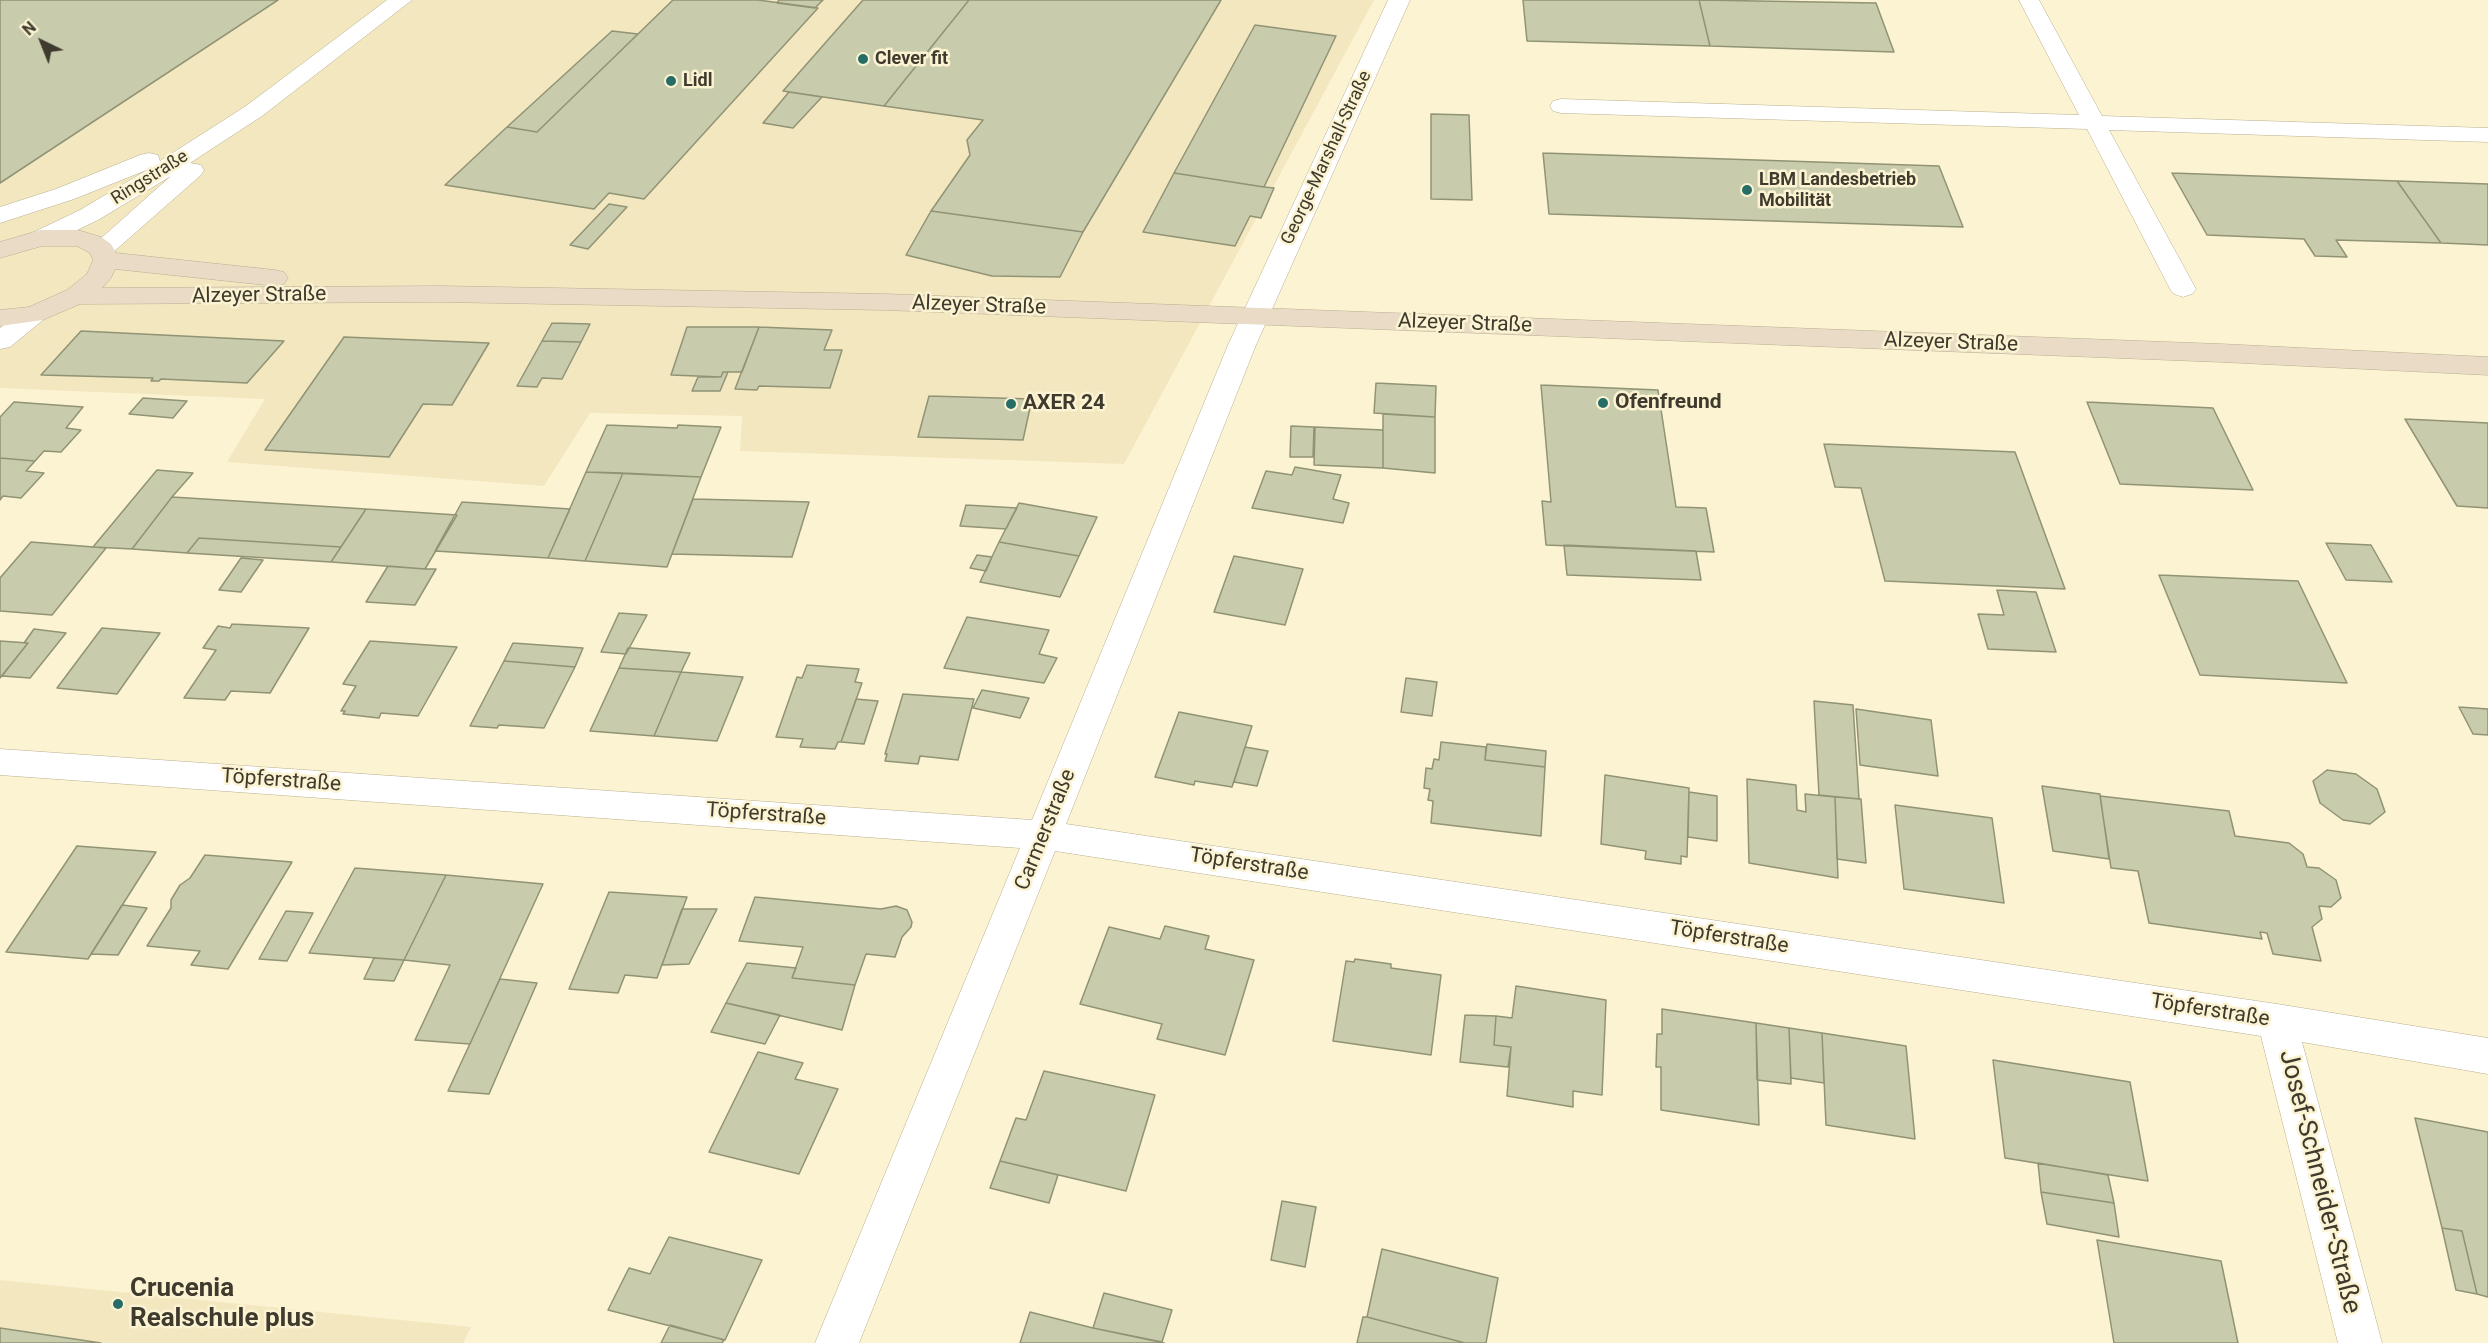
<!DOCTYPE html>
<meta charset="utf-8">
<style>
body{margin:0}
#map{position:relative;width:2488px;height:1343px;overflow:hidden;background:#fcf3d2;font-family:Roboto,sans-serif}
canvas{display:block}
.north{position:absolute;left:12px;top:12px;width:60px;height:60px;-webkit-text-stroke:4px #fcf3d2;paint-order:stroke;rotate:317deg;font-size:16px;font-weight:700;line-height:24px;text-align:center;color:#3e3a2d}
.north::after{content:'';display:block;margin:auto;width:21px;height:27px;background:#3e3a2d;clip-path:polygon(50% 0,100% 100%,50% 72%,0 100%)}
</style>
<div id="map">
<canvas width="2488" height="1343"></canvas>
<div class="north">N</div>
</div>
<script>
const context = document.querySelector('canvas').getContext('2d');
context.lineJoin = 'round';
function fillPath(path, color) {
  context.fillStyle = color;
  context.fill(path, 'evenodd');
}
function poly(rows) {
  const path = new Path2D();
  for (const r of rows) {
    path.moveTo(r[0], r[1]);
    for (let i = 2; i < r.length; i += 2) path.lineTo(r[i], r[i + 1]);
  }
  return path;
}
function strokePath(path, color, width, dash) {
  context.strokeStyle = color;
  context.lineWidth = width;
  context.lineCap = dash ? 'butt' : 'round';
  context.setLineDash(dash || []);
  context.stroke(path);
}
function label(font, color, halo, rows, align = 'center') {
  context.font = font + ' Roboto,sans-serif';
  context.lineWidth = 5;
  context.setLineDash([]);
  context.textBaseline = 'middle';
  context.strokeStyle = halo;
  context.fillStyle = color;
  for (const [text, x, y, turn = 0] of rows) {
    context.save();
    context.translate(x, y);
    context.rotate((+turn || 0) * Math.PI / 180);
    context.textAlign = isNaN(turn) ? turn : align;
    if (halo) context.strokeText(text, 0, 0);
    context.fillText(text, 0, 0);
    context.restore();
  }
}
const built = poly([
 [0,0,1374,0,1124,464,740,451,742,416,590,413,544,486,227,462,265,399,0,388],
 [0,1280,471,1327,463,1343,0,1343]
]);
const building = poly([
 [0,0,278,0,0,183,0,0],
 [673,0,758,0,818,8,644,199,609,193,594,209,445,185,507,127,537,132,673,0],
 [779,0,823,0,815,8,777,3,779,0],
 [863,0,969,0,884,106,783,91,863,0],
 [969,0,1221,0,1083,232,931,211,970,155,967,140,983,120,884,106,969,0],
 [1523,0,1699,0,1710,46,1527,41,1523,0],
 [1699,0,1876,3,1894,52,1710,46,1699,0],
 [1255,25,1336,36,1264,187,1174,173,1255,25],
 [612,31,638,34,537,132,507,127,612,31],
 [789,92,822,97,793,128,763,123,789,92],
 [1431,114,1469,115,1472,200,1431,199,1431,114],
 [1543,153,1939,166,1963,227,1549,214,1543,153],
 [1174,173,1264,187,1274,188,1261,218,1250,216,1235,246,1143,232,1174,173],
 [2172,173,2397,181,2441,243,2336,240,2347,257,2315,256,2304,239,2207,235,2172,173],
 [2397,181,2488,184,2488,245,2441,243,2397,181],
 [609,204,627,207,588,249,570,245,609,204],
 [931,211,1083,232,1060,277,992,276,906,255,931,211],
 [552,323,590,324,581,342,542,341,552,323],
 [687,327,759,327,742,372,723,372,721,377,671,375,687,327],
 [759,327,832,330,824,350,842,350,830,388,759,386,757,390,735,389,759,327],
 [81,331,284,341,247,383,161,379,159,381,151,381,153,378,41,375,81,331],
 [344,337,489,343,452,405,423,404,389,457,265,450,344,337],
 [542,341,581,342,562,379,542,378,537,387,517,386,542,341],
 [723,372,728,372,720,391,692,391,698,377,721,377,723,372],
 [1376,383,1436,386,1435,417,1374,413,1376,383],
 [1541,385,1658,390,1676,507,1706,508,1714,552,1546,545,1542,501,1551,502,1541,385],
 [929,396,1032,399,1023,440,918,437,929,396],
 [143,398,187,401,173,418,129,414,143,398],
 [14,402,83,407,66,428,81,430,61,452,44,451,35,461,0,458,0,417,14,402],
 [2087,402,2213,408,2253,490,2120,484,2087,402],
 [1383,414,1435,417,1435,473,1383,468,1383,414],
 [2405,419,2488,423,2488,508,2457,506,2405,419],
 [607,425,677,428,678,425,721,427,701,477,586,472,607,425],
 [1291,426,1314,427,1313,457,1290,457,1291,426],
 [1315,427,1383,430,1383,468,1314,465,1315,427],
 [1824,444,2015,452,2065,589,1885,581,1861,488,1835,487,1824,444],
 [0,458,35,461,26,471,44,473,21,498,3,496,0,500,0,458],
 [1295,467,1341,475,1333,499,1349,503,1343,523,1252,508,1266,471,1292,475,1295,467],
 [157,470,193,473,172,497,132,549,93,547,157,470],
 [586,472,623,473,585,561,548,558,586,472],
 [623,473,701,477,667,567,585,561,623,473],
 [172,497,366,509,341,547,199,538,187,553,132,549,172,497],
 [693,499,773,501,809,502,792,557,672,554,693,499],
 [462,502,570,509,548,558,435,551,462,502],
 [1019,503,1097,517,1079,556,999,542,1019,503],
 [966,505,1017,508,1006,529,960,526,966,505],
 [366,509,457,515,425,569,331,562,366,509],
 [199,538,341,547,331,562,187,553,199,538],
 [31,542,106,548,52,615,0,611,0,578,31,542],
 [999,542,1079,556,1060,597,980,582,999,542],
 [2326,543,2371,545,2392,582,2346,580,2326,543],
 [1564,545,1696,551,1701,580,1567,575,1564,545],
 [977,555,992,557,986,571,970,568,977,555],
 [1234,556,1303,569,1285,625,1214,612,1234,556],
 [241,558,263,560,241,592,219,590,241,558],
 [388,566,425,569,436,569,415,605,366,602,388,566],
 [2159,575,2298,581,2347,683,2200,675,2159,575],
 [1997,590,2036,592,2056,652,1988,649,1978,614,2004,615,1997,590],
 [619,613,647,615,626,654,601,652,619,613],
 [967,617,1049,630,1039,654,1057,658,1044,683,944,668,967,617],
 [232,624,309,628,270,693,231,691,225,700,184,698,216,650,203,648,218,626,230,628,232,624],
 [102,628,160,633,117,694,57,688,102,628],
 [34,629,66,633,30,678,2,676,28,643,24,643,34,629],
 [0,641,28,643,0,678,0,641],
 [370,641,457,647,418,716,381,713,379,718,343,714,345,711,341,711,356,686,343,684,370,641],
 [513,643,583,648,575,667,504,661,513,643],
 [628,648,631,648,690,653,681,672,619,668,628,648],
 [504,661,575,667,544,728,499,725,497,728,470,726,504,661],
 [807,665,859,669,855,682,862,683,841,742,838,742,835,749,800,747,803,739,776,737,797,677,802,678,807,665],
 [619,668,681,672,654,736,590,731,619,668],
 [681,672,743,677,717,741,654,736,681,672],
 [1406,678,1437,682,1432,716,1401,712,1406,678],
 [982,690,1029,698,1020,718,973,708,982,690],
 [903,694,974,699,958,760,920,756,918,764,885,761,887,754,885,754,903,694],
 [856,699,878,701,864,744,841,742,856,699],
 [1814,701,1853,705,1859,799,1819,795,1814,701],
 [2459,707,2488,709,2488,735,2473,734,2459,707],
 [1856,709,1931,720,1938,776,1860,765,1856,709],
 [1179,712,1252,726,1232,787,1195,781,1194,785,1155,777,1179,712],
 [1441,742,1486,747,1485,760,1545,767,1541,836,1431,823,1433,801,1428,800,1430,789,1424,788,1426,768,1432,769,1434,759,1439,760,1441,742],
 [1487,744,1546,751,1545,767,1485,760,1487,744],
 [1245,747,1268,751,1257,786,1234,782,1245,747],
 [2327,770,2356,774,2377,789,2385,812,2370,824,2343,820,2320,803,2313,781,2327,770],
 [1605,775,1689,788,1687,857,1681,856,1681,864,1645,859,1646,851,1601,844,1605,775],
 [1747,779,1796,785,1797,810,1806,812,1805,794,1835,797,1838,878,1749,863,1747,779],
 [2042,786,2100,794,2109,859,2053,851,2042,786],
 [1689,792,1717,796,1717,841,1688,837,1689,792],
 [2100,796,2229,811,2235,836,2289,843,2303,854,2307,867,2319,868,2336,880,2341,898,2331,907,2319,906,2322,919,2312,927,2321,961,2273,954,2267,933,2260,932,2262,939,2149,923,2138,871,2111,868,2100,796],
 [1835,797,1861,799,1866,863,1837,859,1835,797],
 [1895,805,1992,818,2004,903,1904,889,1895,805],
 [77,846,156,852,88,959,6,952,77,846],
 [205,855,292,862,228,969,191,965,200,951,147,946,171,908,171,900,180,885,190,878,205,855],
 [355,868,446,875,404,960,309,953,355,868],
 [446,875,543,884,470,1044,415,1040,450,965,404,960,446,875],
 [609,892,687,897,657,978,625,975,618,993,569,989,609,892],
 [755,897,881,909,896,906,907,910,912,922,911,927,902,937,895,957,866,954,855,985,792,978,803,947,739,941,755,897],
 [122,905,147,908,118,955,91,954,122,905],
 [682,909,717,909,689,964,662,965,682,909],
 [286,911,313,913,287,961,259,959,286,911],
 [1165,926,1209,936,1205,949,1254,960,1225,1055,1157,1039,1162,1024,1080,1004,1109,927,1160,939,1165,926],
 [374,958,404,960,394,981,364,979,374,958],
 [1355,959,1391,964,1391,968,1441,975,1431,1055,1333,1041,1346,961,1354,962,1355,959],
 [747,963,796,968,792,978,855,985,842,1030,726,1003,747,963],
 [500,979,537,983,489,1094,448,1091,500,979],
 [1516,986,1606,1000,1602,1095,1573,1091,1573,1107,1507,1096,1511,1047,1494,1045,1496,1016,1512,1018,1516,986],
 [726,1003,780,1015,765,1044,711,1032,726,1003],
 [1662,1009,1756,1023,1759,1125,1661,1110,1661,1067,1656,1067,1657,1034,1662,1034,1662,1009],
 [1465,1015,1496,1016,1494,1045,1511,1047,1508,1067,1460,1062,1465,1015],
 [1756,1023,1789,1028,1791,1084,1757,1080,1756,1023],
 [1789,1028,1822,1033,1824,1083,1791,1078,1789,1028],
 [1822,1033,1906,1046,1915,1139,1826,1125,1822,1033],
 [758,1052,803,1063,795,1079,838,1089,799,1174,709,1152,758,1052],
 [1993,1060,2130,1082,2148,1181,2005,1158,1993,1060],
 [1044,1071,1155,1095,1126,1191,1000,1161,1016,1118,1026,1120,1044,1071],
 [2415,1118,2488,1132,2488,1297,2477,1294,2462,1231,2442,1228,2415,1118],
 [1000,1161,1058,1175,1049,1203,990,1188,1000,1161],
 [2038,1163,2108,1175,2114,1203,2041,1192,2038,1163],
 [2041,1192,2114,1203,2119,1237,2047,1224,2041,1192],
 [1282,1201,1316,1207,1305,1267,1271,1260,1282,1201],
 [2442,1228,2462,1231,2477,1294,2456,1290,2442,1228],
 [669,1237,762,1260,725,1340,608,1310,629,1268,650,1274,669,1237],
 [2097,1240,2221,1261,2238,1343,2114,1343,2097,1240],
 [1382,1249,1498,1278,1486,1343,1465,1343,1367,1317,1382,1249],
 [1104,1293,1172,1310,1162,1342,1093,1328,1104,1293],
 [1030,1312,1093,1328,1164,1343,1020,1343,1030,1312],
 [1363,1317,1367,1317,1465,1343,1357,1343,1363,1317],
 [670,1325,724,1340,722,1343,661,1343,670,1325],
 [0,1328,101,1343,0,1343,0,1328]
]);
const service = poly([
 [2019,0,2039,0,2102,116,2488,128,2488,142,2109,130,2196,289,2192,294,2183,297,2174,294,2170,289,2087,129,1561,113,1553,111,1550,106,1553,101,1561,99,2079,115,2019,0]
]);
const minor = poly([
 [387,0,412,0,262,116,190,163,201,165,204,170,201,175,111,254,102,257,93,254,89,249,171,176,98,220,50,243,41,246,32,243,28,238,32,233,80,210,149,169,74,199,0,223,0,207,56,189,140,155,149,153,158,155,160,161,246,106,387,0],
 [1388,0,1410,0,1256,345,1066,824,2277,1004,2488,1038,2488,1074,2302,1042,2382,1343,2338,1343,2261,1036,1055,851,859,1343,815,1343,1020,848,0,775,0,749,1032,820,1228,345,1388,0]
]);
const tertiary = poly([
 [34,306,43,308,47,314,43,320,10,347,0,349,0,328,25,308,34,306]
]);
const secondary = poly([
 [41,230,78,230,101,237,111,244,116,253,275,270,284,272,288,278,284,284,275,286,115,269,111,278,102,288,441,286,885,294,2221,344,2488,357,2488,375,2221,362,885,310,441,302,80,304,43,320,0,326,0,310,29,307,67,290,87,274,93,260,90,253,77,246,42,246,0,258,0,242,41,230]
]);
const markers = [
 [863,59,6,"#256d66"],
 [671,81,6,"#256d66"],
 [1747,190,6,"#256d66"],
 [1603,403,6,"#256d66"],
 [1011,404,6,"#256d66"],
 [118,1304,6,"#256d66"]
];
const farPoinames = [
 ["Clever fit",875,59],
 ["Lidl",683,81],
 ["LBM Landesbetrieb",1759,180],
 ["Mobilität",1759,201]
];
const farStreetnames = [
 ["George-Marshall-Straße",1327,158,-65],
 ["Ringstraße",150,178,-32]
];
const streetNames = [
 ["Alzeyer Straße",259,296,-1],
 ["Alzeyer Straße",979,306,2],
 ["Alzeyer Straße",1465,324,2],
 ["Alzeyer Straße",1951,343,2],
 ["Töpferstraße",281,781,4],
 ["Töpferstraße",766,815,4],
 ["Carmerstraße",1046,830,-68],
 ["Töpferstraße",1249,865,9],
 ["Töpferstraße",1729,938,9],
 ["Töpferstraße",2210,1011,9]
];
const poiNames = [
 ["Ofenfreund",1615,403],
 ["AXER 24",1023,404]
];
const nearStreetnames = [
 ["Josef-Schneider-Straße",2319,1182,76]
];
const nearPoinames = [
 ["Crucenia",130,1289],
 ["Realschule plus",130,1319]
];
fillPath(built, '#f3e7c0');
fillPath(building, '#c9ccac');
strokePath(building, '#909374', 1.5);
strokePath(service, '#b8af91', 1);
strokePath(minor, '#b8af91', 1);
strokePath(tertiary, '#b8af91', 1);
strokePath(secondary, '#b8af91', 1);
fillPath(service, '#fff');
fillPath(minor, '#fff');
fillPath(tertiary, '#fff');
fillPath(secondary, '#e9dbc5');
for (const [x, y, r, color] of markers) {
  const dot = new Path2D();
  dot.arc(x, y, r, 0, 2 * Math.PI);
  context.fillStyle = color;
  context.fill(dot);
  strokePath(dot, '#fcf3d2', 2);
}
label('bold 18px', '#3e3a2d', '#fcf3d2', farPoinames, 'left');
label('18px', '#3e3a2d', '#fcf3d2', farStreetnames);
label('21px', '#3e3a2d', '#fcf3d2', streetNames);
label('bold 21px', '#3e3a2d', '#fcf3d2', poiNames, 'left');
label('26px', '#3e3a2d', '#fcf3d2', nearStreetnames);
label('bold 26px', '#3e3a2d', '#fcf3d2', nearPoinames, 'left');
</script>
